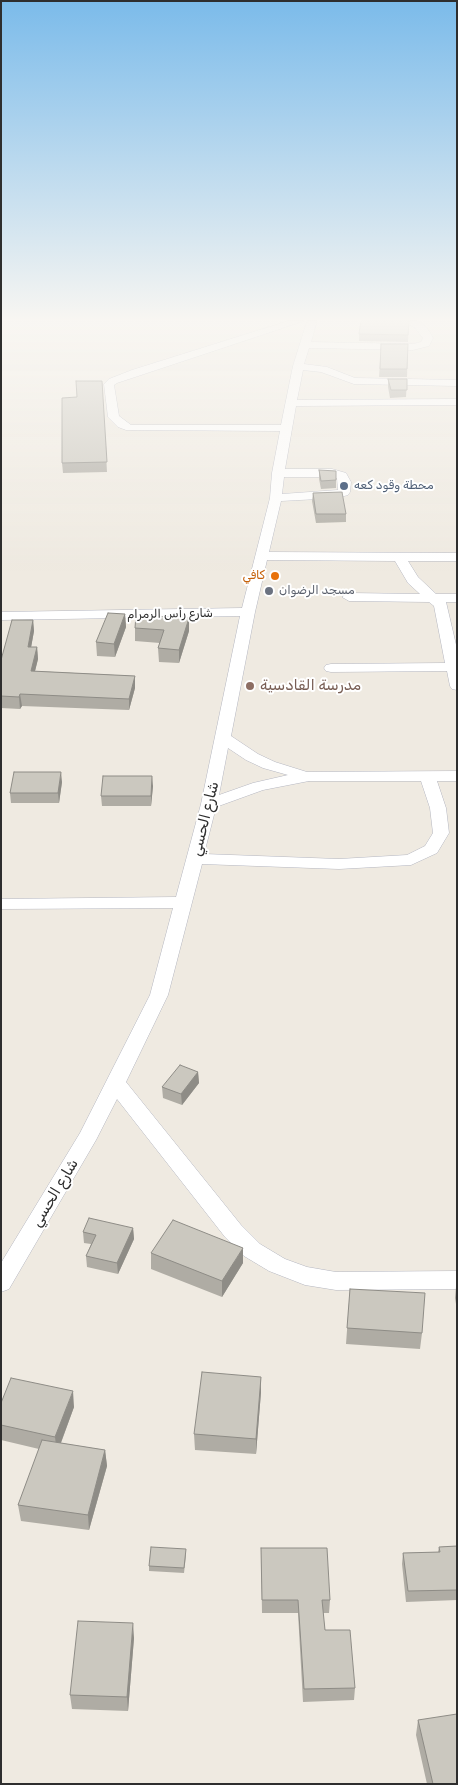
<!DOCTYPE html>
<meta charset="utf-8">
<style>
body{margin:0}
#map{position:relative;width:458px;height:1785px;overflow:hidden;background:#efeae1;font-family:Rubik,sans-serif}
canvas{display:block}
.frame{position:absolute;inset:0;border:2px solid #2e2e2e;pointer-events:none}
</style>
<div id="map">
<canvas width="458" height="1785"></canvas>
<div class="frame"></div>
</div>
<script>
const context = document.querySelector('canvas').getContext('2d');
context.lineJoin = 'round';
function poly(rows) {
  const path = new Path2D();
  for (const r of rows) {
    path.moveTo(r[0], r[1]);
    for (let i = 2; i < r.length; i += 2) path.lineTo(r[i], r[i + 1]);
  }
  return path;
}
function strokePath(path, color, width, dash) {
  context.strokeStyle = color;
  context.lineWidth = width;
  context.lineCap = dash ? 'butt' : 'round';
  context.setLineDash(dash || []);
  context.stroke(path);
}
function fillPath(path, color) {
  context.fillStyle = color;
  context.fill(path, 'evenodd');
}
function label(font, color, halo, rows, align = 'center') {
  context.font = font + ' Rubik,Cairo,sans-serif';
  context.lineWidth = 4;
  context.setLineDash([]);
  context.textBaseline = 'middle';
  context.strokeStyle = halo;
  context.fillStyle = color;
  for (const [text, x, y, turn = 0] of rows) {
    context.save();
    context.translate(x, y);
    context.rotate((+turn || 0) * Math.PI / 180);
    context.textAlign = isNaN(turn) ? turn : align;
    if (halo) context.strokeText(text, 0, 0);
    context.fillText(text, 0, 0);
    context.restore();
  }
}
const minor = poly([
 [288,321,304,321,117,383,114,385,119,416,131,425,281,425,293,366,307,321,317,321,311,342,413,344,421,342,423,338,415,328,403,321,417,321,423,324,429,331,433,338,429,346,413,350,309,348,304,364,327,367,355,378,457,380,457,386,354,384,321,372,303,370,297,400,457,399,457,405,296,406,285,469,332,469,346,473,351,482,350,492,348,495,337,498,281,501,269,552,457,553,457,561,408,561,418,577,436,594,457,594,457,602,446,602,457,649,457,690,452,689,450,686,447,671,331,672,326,671,324,668,326,665,331,664,445,663,434,606,429,602,349,601,342,597,349,593,420,594,408,583,395,561,267,560,255,612,231,736,258,754,275,762,307,772,457,771,457,781,437,781,446,808,449,833,437,853,411,865,339,869,202,864,168,995,126,1082,241,1225,260,1244,285,1259,307,1267,336,1272,457,1271,457,1289,336,1290,305,1285,269,1271,244,1256,225,1237,117,1099,96,1140,9,1289,1,1292,1,1263,80,1133,150,995,173,908,1,909,1,899,176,897,201,804,240,616,1,620,1,612,242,608,270,498,272,473,280,431,126,430,118,427,108,417,104,384,109,379,132,370,288,321],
 [284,477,331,477,337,478,338,490,282,494,284,477],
 [228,748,246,760,263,768,288,775,253,783,219,795,228,748],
 [309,781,421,781,430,808,433,833,425,846,407,855,339,859,204,854,216,807,263,790,309,781]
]);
const wall = poly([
 [409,321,408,342,359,341,359,334],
 [381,344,408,344,407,377,379,377],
 [388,379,407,379,406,397,390,398,388,387],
 [102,381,107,472,63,473,62,463,77,397],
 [319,470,336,480,336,488,321,489,319,479],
 [313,493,346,514,346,522,316,523,312,501],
 [125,614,126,627,115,657,97,656,96,642],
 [189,618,189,631,179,663,159,662,158,648,160,643,135,641,135,628],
 [33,620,34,631,31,647,37,647,38,659,35,671,135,676,135,688,129,710,22,706,20,709,1,708,1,660],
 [62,782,59,803,11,803,10,793],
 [153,786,151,806,102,806,101,796],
 [198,1072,199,1083,182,1105,163,1098,162,1087],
 [133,1228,134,1239,118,1274,87,1267,86,1256,91,1244,84,1243,83,1232],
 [151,1253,243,1263,222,1297,151,1269],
 [456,1287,457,1287,457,1310,455,1298],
 [350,1289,422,1333,420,1349,346,1344],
 [261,1377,261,1392,256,1454,195,1450,194,1434],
 [1,1403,74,1407,61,1443,105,1450,107,1466,89,1530,21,1521,18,1505,39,1449,1,1440],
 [457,1546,457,1600,406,1602,402,1564,403,1553,438,1552,439,1547],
 [261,1548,330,1600,329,1613,323,1613,325,1630,355,1688,354,1700,303,1702,298,1613,262,1613],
 [186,1555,184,1573,149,1571,149,1566],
 [134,1638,128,1711,72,1709,70,1695],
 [418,1720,457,1784,427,1784,416,1735]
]);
const shadedWall = poly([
 [125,614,126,627,115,657,114,644],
 [189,618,189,631,179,663,179,650],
 [33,620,34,631,29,659,28,647],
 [37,647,38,659,32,683,31,671],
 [135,676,135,688,129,710,129,699],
 [20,694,22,706,20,709,19,697],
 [61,772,62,782,59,803,58,793],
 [152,776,153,786,151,806,151,796],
 [198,1072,199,1083,182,1105,181,1094],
 [133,1228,134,1239,118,1274,117,1263],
 [243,1248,243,1263,222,1297,222,1281],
 [261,1377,261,1392,256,1454,256,1439],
 [73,1391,74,1407,57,1453,55,1437],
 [105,1450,107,1466,89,1530,88,1515],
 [133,1623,134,1638,128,1711,127,1697]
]);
const building = poly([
 [361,321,409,321,408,335,359,334,361,321],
 [381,344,408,344,407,369,380,369,381,344],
 [388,379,407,379,407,390,391,390,388,379],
 [76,381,102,381,107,462,62,463,62,398,77,397,76,381],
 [319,470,336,471,336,480,321,481,319,470],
 [342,492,346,514,316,514,313,493,342,492],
 [108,613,125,614,114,644,96,642,108,613],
 [136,615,189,618,179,650,158,648,164,630,135,628,136,615],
 [12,620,33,620,28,647,37,647,31,671,135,676,129,699,20,694,19,697,1,696,1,660,12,620],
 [14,772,61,772,58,793,10,793,14,772],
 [103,776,152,776,151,796,101,796,103,776],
 [180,1065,198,1072,181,1094,162,1087,180,1065],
 [89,1218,133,1228,117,1263,86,1256,96,1235,83,1232,89,1218],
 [173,1220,243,1248,222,1281,151,1253,173,1220],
 [350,1289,425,1293,422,1333,347,1328,350,1289],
 [202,1372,261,1377,256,1439,194,1434,202,1372],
 [11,1378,73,1391,55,1437,1,1425,1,1403,11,1378],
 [42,1440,105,1450,88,1515,18,1505,42,1440],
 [457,1546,457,1590,408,1591,403,1553,440,1552,439,1547,457,1546],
 [151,1547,186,1549,184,1568,149,1566,151,1547],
 [261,1548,327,1548,330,1600,322,1600,325,1630,350,1630,355,1688,304,1689,298,1600,262,1600,261,1548],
 [78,1621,133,1623,127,1697,70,1695,78,1621],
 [457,1714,457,1784,433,1784,418,1720,457,1714]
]);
const markers = [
 [344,486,5,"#5c6f8a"],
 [275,576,5,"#e8710a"],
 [269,591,5,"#6b7280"],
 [250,686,5,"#8d6e63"]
];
const farServicenames = [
 ["محطة وقود كعه",354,486]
];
const farFoodnames = [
 ["كافي",265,576]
];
const farWorshipnames = [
 ["مسجد الرضوان",279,591]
];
const farStreetnames = [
 ["شارع رأس الرمرام",170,614,-1]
];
const educationNames = [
 ["مدرسة القادسية",260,686]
];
const streetNames = [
 ["شارع الحسي",205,819,-76],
 ["شارع الحسي",55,1193,-59]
];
strokePath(minor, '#b4b6c0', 1);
fillPath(minor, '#fff');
fillPath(wall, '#afaca4');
fillPath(shadedWall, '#8e8c86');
fillPath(building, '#cbc8bf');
strokePath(building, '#8e8c86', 1);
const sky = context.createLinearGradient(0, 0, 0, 571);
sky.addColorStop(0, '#7bbbea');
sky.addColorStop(0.56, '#f8f6f2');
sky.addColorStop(1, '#f8f6f200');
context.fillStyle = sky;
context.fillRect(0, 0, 458, 571);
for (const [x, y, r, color] of markers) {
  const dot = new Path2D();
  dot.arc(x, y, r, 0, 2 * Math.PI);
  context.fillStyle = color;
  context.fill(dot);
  strokePath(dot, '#fff', 2);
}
label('12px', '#4e5e75', '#fff', farServicenames, 'left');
label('12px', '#c56008', '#fff', farFoodnames, 'right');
label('12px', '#5b616d', '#fff', farWorshipnames, 'left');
label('12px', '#2e2e2e', '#fff', farStreetnames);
label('15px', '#785e54', '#fff', educationNames, 'left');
label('15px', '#2e2e2e', '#fff', streetNames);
</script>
